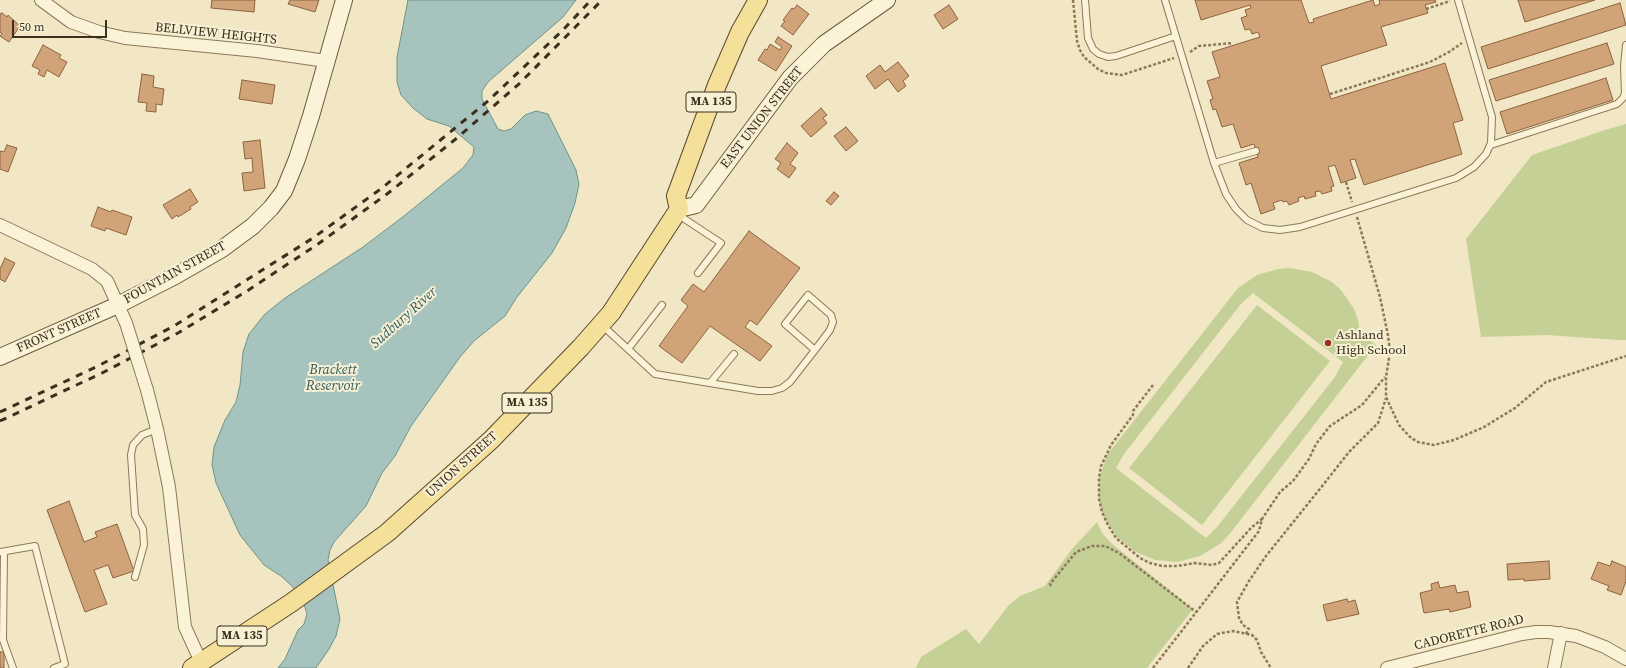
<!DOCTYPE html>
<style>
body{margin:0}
#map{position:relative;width:1626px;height:668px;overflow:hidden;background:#f1e7c4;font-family:"Source Serif 4",serif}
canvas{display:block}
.scale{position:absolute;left:12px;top:20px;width:95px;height:18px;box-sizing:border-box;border:2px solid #3c2f1e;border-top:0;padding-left:5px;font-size:12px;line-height:14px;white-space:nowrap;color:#3c2f1e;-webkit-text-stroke:3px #f8f0d4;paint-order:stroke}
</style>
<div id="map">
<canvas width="1626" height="668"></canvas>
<div class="scale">50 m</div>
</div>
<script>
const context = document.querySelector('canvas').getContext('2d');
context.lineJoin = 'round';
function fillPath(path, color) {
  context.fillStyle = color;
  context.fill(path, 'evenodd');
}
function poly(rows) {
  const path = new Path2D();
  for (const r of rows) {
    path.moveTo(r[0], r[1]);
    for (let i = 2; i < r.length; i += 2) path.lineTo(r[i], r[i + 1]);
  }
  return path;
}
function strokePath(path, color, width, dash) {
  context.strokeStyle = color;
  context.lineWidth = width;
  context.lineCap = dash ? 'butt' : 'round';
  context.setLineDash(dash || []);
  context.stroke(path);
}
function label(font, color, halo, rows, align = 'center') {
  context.font = font + ' "Source Serif 4",serif';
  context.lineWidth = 4;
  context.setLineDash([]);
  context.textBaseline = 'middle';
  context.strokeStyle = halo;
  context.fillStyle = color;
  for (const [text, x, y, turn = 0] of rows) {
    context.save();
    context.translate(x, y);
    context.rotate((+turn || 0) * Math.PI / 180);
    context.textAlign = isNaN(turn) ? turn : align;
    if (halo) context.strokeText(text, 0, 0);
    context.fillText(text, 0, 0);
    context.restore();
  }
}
const green = poly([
 [1626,124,1626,340,1618,340,1547,335,1481,337,1466,239,1532,155,1605,130],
 [1290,268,1312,272,1332,282,1341,290,1354,309,1358,320,1360,333,1376,345,1228,536,1220,544,1200,556,1178,562,1155,560,1134,551,1117,537,1105,519,1101,508,1099,498,1100,476,1107,455,1238,288,1257,275,1278,269],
 [1253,293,1343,362,1335,377,1217,527,1206,538,1116,468,1124,454,1241,304],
 [1257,305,1330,361,1202,525,1129,468],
 [1097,522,1102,533,1112,544,1193,609,1147,668,916,668,921,657,966,629,979,644,1008,606,1020,596,1045,586,1072,549]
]);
const water = poly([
 [408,0,576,0,563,17,488,82,482,91,482,99,498,129,504,131,511,129,525,115,536,111,548,114,576,170,579,184,575,203,566,228,552,253,517,297,505,316,474,341,460,357,411,426,395,456,382,473,366,506,334,542,330,550,328,560,340,619,336,636,329,649,316,668,278,668,285,659,298,630,304,624,307,614,304,604,293,587,281,576,264,565,240,535,216,483,212,465,214,447,225,420,236,402,240,385,243,352,249,334,265,314,285,298,363,247,404,216,463,168,473,155,474,147,449,126,427,119,413,108,401,95,397,82,397,57,408,0]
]);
const building = poly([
 [212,0,255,0,254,12,211,8,212,0],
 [290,0,319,0,315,12,288,4,290,0],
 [1195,0,1301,0,1309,23,1314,22,1313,19,1373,0,1375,6,1380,4,1379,0,1435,0,1436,2,1425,5,1428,13,1381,27,1387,45,1321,66,1331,99,1445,63,1463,120,1453,123,1462,154,1364,185,1355,159,1350,160,1356,178,1341,183,1335,165,1328,167,1334,186,1331,187,1332,191,1322,194,1320,191,1315,192,1316,196,1305,199,1304,196,1298,198,1299,201,1289,205,1287,201,1283,202,1282,200,1273,203,1275,209,1261,214,1251,183,1246,185,1239,163,1258,157,1254,144,1241,148,1233,124,1222,127,1216,109,1213,110,1210,100,1213,99,1207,81,1220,77,1212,52,1260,37,1258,32,1252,34,1250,29,1245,30,1241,18,1247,16,1245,10,1251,8,1250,5,1201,20,1195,0],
 [1518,0,1595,0,1525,22,1518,0],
 [1620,3,1626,25,1488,69,1481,47,1620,3],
 [797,5,809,14,793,35,781,26,785,21,783,20,792,8,794,9,797,5],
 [949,5,958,19,943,29,934,15,949,5],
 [2,13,7,17,8,15,20,26,9,42,0,36,2,34,0,32,0,14,2,13],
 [778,37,792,46,776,71,758,60,765,49,767,50,770,44,780,50,782,47,775,42,778,37],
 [1607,43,1614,64,1496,101,1489,80,1607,43],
 [43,45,61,55,59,58,67,62,59,77,47,70,44,77,38,74,40,70,32,66,43,45],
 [898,62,909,76,903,81,906,86,898,92,888,79,875,89,866,76,880,65,885,72,898,62],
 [142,74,154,76,153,87,164,89,162,105,156,104,156,112,146,111,147,103,138,102,142,74],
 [1606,78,1613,100,1507,134,1500,112,1606,78],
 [242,80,275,85,272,104,239,99,242,80],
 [821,108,827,115,823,118,827,123,811,137,801,126,821,108],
 [846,127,858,141,846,151,834,136,846,127],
 [260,140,265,188,244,191,242,173,253,172,252,158,245,159,243,142,260,140],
 [787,143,798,153,790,164,796,168,789,178,777,169,781,163,775,159,787,143],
 [7,145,17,148,8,172,0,169,0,151,4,152,7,145],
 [190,189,198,202,190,207,191,209,178,217,177,215,172,219,163,205,190,189],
 [834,192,839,196,831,205,826,201,834,192],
 [98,207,111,212,112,210,132,217,126,235,106,228,105,231,91,226,98,207],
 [749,231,800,268,757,325,750,320,745,327,772,346,760,361,710,326,682,363,659,346,688,306,681,300,693,284,704,292,749,231],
 [5,258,15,263,5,282,0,279,0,269,5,258],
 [69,501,84,542,97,537,95,532,117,524,134,571,113,578,108,565,94,570,107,604,85,612,47,510,69,501],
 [1549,561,1550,579,1524,581,1524,579,1508,580,1507,564,1549,561],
 [1612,561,1626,567,1626,581,1621,595,1607,590,1609,586,1591,579,1598,562,1610,566,1612,561],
 [1438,582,1440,588,1455,585,1457,593,1468,591,1471,607,1450,612,1449,609,1424,613,1420,593,1432,590,1431,584,1438,582],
 [1347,599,1348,602,1355,600,1359,614,1327,621,1323,605,1347,599],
 [0,652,4,652,4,668,0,668,0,652]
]);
const path = poly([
 [1073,0,1077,41,1080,50,1084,57,1098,69,1106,73,1122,75,1174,58],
 [1426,9,1450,1],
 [1190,52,1199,46,1233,43],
 [1330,94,1430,62,1449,52,1462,43],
 [1346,182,1352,202],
 [1357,217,1380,297,1388,335,1390,352,1386,377,1386,397,1399,425,1411,438,1418,442,1434,445,1454,440,1484,427,1515,408,1546,382,1626,356],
 [1153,385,1133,411,1133,415,1111,445,1101,466,1099,478,1099,499,1102,512,1108,525,1116,538,1140,558,1150,563,1162,566,1178,566,1195,563,1212,565,1219,563,1252,527,1262,519],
 [1051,586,1050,584,1076,552,1092,546,1105,546,1119,553,1196,612],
 [1246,634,1249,629,1243,625,1239,618,1237,602,1249,581,1266,556,1323,485,1349,452,1378,423,1386,398],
 [1153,668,1259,531,1262,519,1280,492,1293,481,1309,459,1316,444,1330,426,1362,405,1385,377],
 [1188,668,1203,646,1217,634,1233,631,1252,635,1257,640,1261,652,1271,668]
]);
const lane = poly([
 [1085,0,1088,38,1093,49,1099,54,1108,57,1116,56,1176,36],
 [1165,0,1214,163,1226,194,1236,209,1247,220,1263,228,1280,230,1300,227,1456,178,1474,167,1486,154,1491,143,1492,117,1458,0],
 [1491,145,1617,104,1623,98,1625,93,1624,66,1626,45],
 [1214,163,1256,151],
 [677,214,721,243,698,273],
 [603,326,655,374,758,391,772,391,782,388,790,382,815,350,830,330,833,322,831,315,808,295,785,324,815,350],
 [628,349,662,305],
 [710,383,734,354],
 [0,552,35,546,65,664,54,668],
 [4,552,3,640,13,668],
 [135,577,144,545,143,529,135,515,131,455,133,445,142,435,157,429]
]);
const street = poly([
 [41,0,71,22,99,32,125,38,257,51,326,61],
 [0,225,92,269,107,281,126,323],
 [147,390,157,429,169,487,185,627,201,662],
 [1387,668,1522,634,1536,632,1549,632,1576,636,1605,647,1626,659],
 [1554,668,1561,633]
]);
const secondary = poly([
 [679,209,696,205,790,78,824,44,887,0],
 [0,357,118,305,175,276,222,249,253,226,271,208,284,191,297,159,311,116,344,0]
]);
const primary = poly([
 [192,668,291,603,387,533,491,440,581,347,611,313,679,209,676,196,717,85,740,32,758,0]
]);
const rail = poly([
 [0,412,98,366,174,326,313,238,382,188,488,101,563,30,591,0],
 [0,421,102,373,178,333,247,291,318,244,387,194,457,138,520,83,602,0]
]);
const streetBridge = poly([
 [126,323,147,390]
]);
const markers = [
 [1328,343,4,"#9f2d26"]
];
const shields = [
 [711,102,50],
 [527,403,50],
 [242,636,50]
];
const shieldNames = [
 ["MA 135",711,102],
 ["MA 135",527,403],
 ["MA 135",242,636]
];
const streetNames = [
 ["BELLVIEW HEIGHTS",216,34,6],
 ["EAST UNION STREET",762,118,-52],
 ["FOUNTAIN STREET",175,273,-29],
 ["FRONT STREET",59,331,-24],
 ["UNION STREET",462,465,-42],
 ["CADORETTE ROAD",1469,633,-14]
];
const poiNames = [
 ["Ashland",1336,336],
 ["High School",1336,351]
];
const waterNames = [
 ["Sudbury River",404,318,-42],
 ["Brackett",333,370],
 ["Reservoir",333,386]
];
fillPath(green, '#c5d097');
fillPath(water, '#a6c4bd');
strokePath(water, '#6c938c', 1);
fillPath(building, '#d1a378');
strokePath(building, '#8d633e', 1);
strokePath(lane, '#8d7859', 8);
strokePath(street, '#8d7859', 14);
strokePath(secondary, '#6f593c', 18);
strokePath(primary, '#5a462e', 20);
strokePath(path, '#8d7859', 2.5, [3, 2]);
strokePath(lane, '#fbf3d8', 6);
strokePath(street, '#fbf3d8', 12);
strokePath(secondary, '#fbf3d8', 16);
strokePath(primary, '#f5e09a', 18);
strokePath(rail, '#3c2f1e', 3, [7, 7]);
strokePath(streetBridge, '#8d7859', 14, []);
strokePath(streetBridge, '#fbf3d8', 12);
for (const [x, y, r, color] of markers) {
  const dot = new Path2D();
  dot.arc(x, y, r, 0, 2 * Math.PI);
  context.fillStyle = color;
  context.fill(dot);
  strokePath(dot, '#f8f0d4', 1.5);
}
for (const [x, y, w] of shields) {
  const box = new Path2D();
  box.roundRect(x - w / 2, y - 10, w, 20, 3);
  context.fillStyle = '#f8f0d4';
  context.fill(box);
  strokePath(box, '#3c2f1e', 1);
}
label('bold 12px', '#3c2f1e', null, shieldNames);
label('13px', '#3c2f1e', '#f8f0d4', streetNames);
label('13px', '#3c2f1e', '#f8f0d4', poiNames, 'left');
label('italic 14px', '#2c5c5c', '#f8f0d4', waterNames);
</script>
